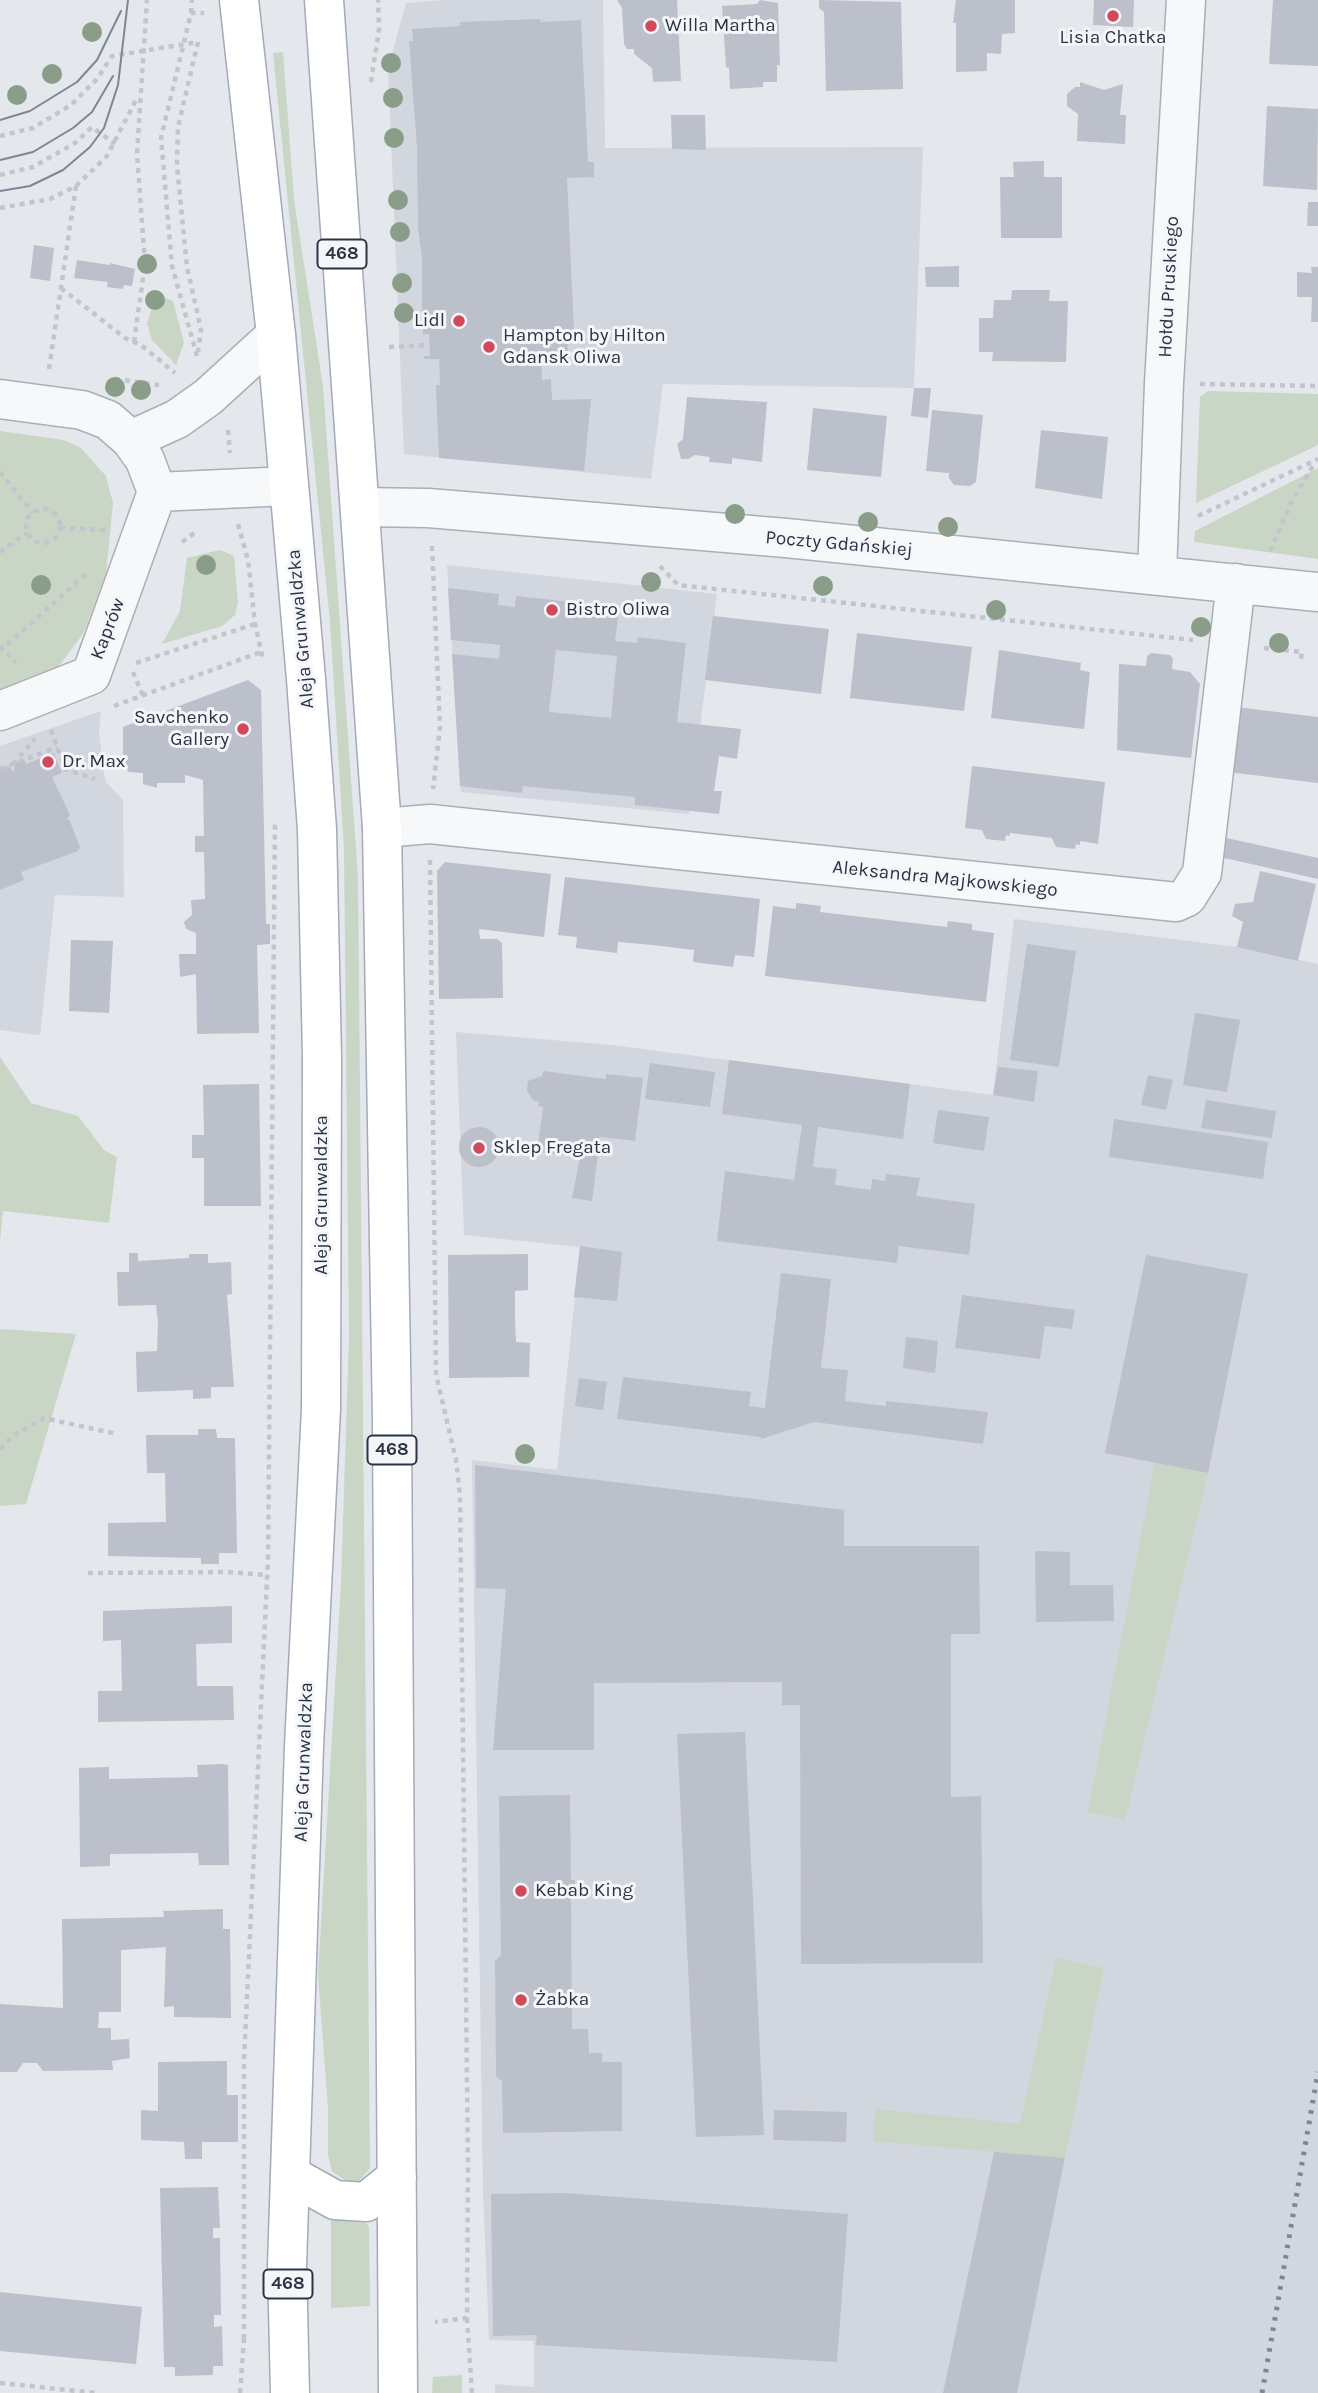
<!DOCTYPE html>
<meta charset="utf-8">
<style>
body{margin:0}
canvas{display:block;background:#e4e7ec}
</style>
<canvas width="1318" height="2393"></canvas>
<script>
const context = document.querySelector('canvas').getContext('2d');
context.lineJoin = 'round';
function fillPath(path, color) {
  context.fillStyle = color;
  context.fill(path, 'evenodd');
}
function poly(rows) {
  const path = new Path2D();
  for (const r of rows) {
    if (r.length === 3) {
      path.moveTo(r[0] + r[2], r[1]);
      path.arc(r[0], r[1], r[2], 0, 2 * Math.PI);
      continue;
    }
    path.moveTo(r[0], r[1]);
    for (let i = 2; i < r.length; i += 2) path.lineTo(r[i], r[i + 1]);
  }
  return path;
}
function strokePath(path, color, width, dash) {
  context.strokeStyle = color;
  context.lineWidth = width;
  context.lineCap = dash ? 'butt' : 'round';
  context.setLineDash(dash || []);
  context.stroke(path);
}
function label(font, color, halo, rows, align = 'center') {
  context.font = font + ' Karla,sans-serif';
  context.lineWidth = 6;
  context.setLineDash([]);
  context.textBaseline = 'middle';
  context.strokeStyle = halo;
  context.fillStyle = color;
  for (const [text, x, y, turn = 0] of rows) {
    context.save();
    context.translate(x, y);
    context.rotate((+turn || 0) * Math.PI / 180);
    context.textAlign = isNaN(turn) ? turn : align;
    if (halo) context.strokeText(text, 0, 0);
    context.fillText(text, 0, 0);
    context.restore();
  }
}
const built = poly([
 [445,0,603,0,605,148,923,147,914,388,663,384,651,479,404,454,388,68,406,3],
 [447,565,717,594,689,814,461,792],
 [101,711,99,733,105,781,123,800,124,897,55,895,40,1035,0,1030,0,746],
 [1014,919,1237,947,1318,964,1318,2393,495,2393,495,2384,534,2387,534,2341,489,2340,483,2192,472,1460,557,1470,580,1247,464,1235,456,1032,612,1045,993,1095]
]);
const green = poly([
 [283,52,294,200,323,386,358,877,370,2168,359,2181,349,2183,332,2171,328,2155,328,2108,318,1975,341,1584,349,1337,344,849,330,622,273,53],
 [156,294,173,301,184,343,176,365,152,340,147,323],
 [1208,391,1318,394,1318,445,1196,503,1200,397],
 [0,431,64,440,81,448,106,476,113,503,106,574,83,634,58,667,0,694],
 [1318,468,1318,559,1194,542,1195,531],
 [220,550,234,556,238,602,235,615,222,626,162,644,180,611,187,558],
 [0,1057,31,1103,78,1116,104,1150,117,1157,109,1223,3,1211,0,1241],
 [0,1329,76,1334,26,1504,0,1506],
 [1155,1463,1208,1473,1125,1820,1088,1812],
 [1056,1958,1104,1968,1065,2158,873,2141,875,2109,1020,2124],
 [331,2219,365,2223,369,2226,370,2306,331,2308],
 [462,2375,462,2393,432,2393,433,2377]
]);
const building = poly([
 [617,0,677,0,681,81,653,82,652,68,634,54,634,49,627,49,624,44,622,8],
 [760,0,778,3,780,65,777,65,777,82,763,82,763,87,730,89,729,68,726,67,722,6,757,4],
 [819,0,901,2,903,89,826,91,824,12,819,8],
 [956,0,1015,0,1015,33,1002,34,1001,54,987,53,987,71,956,72,956,23,953,23],
 [1094,0,1134,0,1133,27,1093,25],
 [1273,0,1318,0,1318,66,1269,64],
 [541,19,540,22,581,20,588,162,594,162,594,177,567,178,574,332,567,332,568,353,541,354,542,380,551,379,552,400,591,399,584,471,439,458,436,389,436,385,440,385,439,359,424,359,424,356,430,356,429,334,423,335,422,319,422,258,418,228,417,147,409,41,413,41,412,29,460,26,460,22],
 [1080,82,1104,90,1123,84,1120,115,1126,115,1125,144,1077,141,1078,114,1067,106,1067,94,1075,87,1080,87],
 [1267,106,1318,109,1317,190,1263,186],
 [671,115,705,115,706,150,672,149],
 [1044,161,1044,177,1062,177,1062,238,1001,238,1000,177,1014,177,1013,162],
 [1308,202,1318,202,1318,226,1307,226],
 [34,245,54,248,50,281,30,278],
 [77,260,110,265,110,263,135,269,132,286,124,285,123,289,107,287,108,282,74,278],
 [959,266,959,287,926,287,925,267],
 [1311,267,1318,267,1318,322,1311,322,1312,297,1297,297,1297,272,1312,273],
 [1012,290,1050,290,1049,301,1068,301,1066,362,992,361,993,352,979,352,979,318,993,318,994,300,1011,300],
 [914,388,931,388,928,418,911,416],
 [687,397,767,402,762,462,732,458,732,464,709,462,710,457,695,455,688,459,681,459,677,444,683,439],
 [813,408,887,416,881,477,807,470],
 [932,410,983,415,976,482,970,486,954,485,949,478,949,473,926,471],
 [1041,430,1108,437,1102,499,1035,488],
 [448,588,499,594,498,605,515,607,516,596,619,607,615,641,637,643,638,637,686,643,677,722,741,729,737,759,719,756,714,791,722,791,719,814,635,805,635,797,523,786,522,793,460,786,452,654,499,659,500,645,451,640],
 [556,650,617,656,611,718,549,712],
 [713,616,829,629,821,694,705,680],
 [857,633,972,647,964,711,850,698],
 [999,650,1081,663,1080,670,1090,672,1084,729,991,718],
 [1151,653,1170,655,1173,659,1172,669,1190,672,1200,684,1191,758,1117,750,1119,664,1146,666,1147,656],
 [248,680,261,690,266,924,270,924,270,944,257,945,259,1033,197,1034,196,974,180,977,179,954,196,954,196,933,186,929,184,922,192,915,191,900,205,899,204,852,195,852,195,836,204,836,203,780,185,775,185,783,157,783,157,788,143,784,143,773,129,772,123,767,123,727],
 [1236,707,1318,717,1318,783,1228,772],
 [54,753,62,773,52,777,70,815,66,820,69,819,81,850,77,848,78,851,21,872,24,880,0,890,0,769,8,766,14,772,15,763,24,759,26,764],
 [972,766,1105,782,1098,844,1080,841,1080,845,1076,844,1075,849,1056,847,1052,838,1010,833,1010,836,1006,835,1005,841,986,839,982,830,965,828],
 [1222,837,1318,858,1318,879,1220,857],
 [445,862,551,874,544,937,479,929,480,939,497,939,502,943,503,998,439,999,437,871],
 [1260,871,1316,884,1298,961,1237,947,1243,922,1232,916,1235,904,1253,902],
 [565,877,760,899,754,957,735,955,733,967,693,962,694,950,653,945,618,942,617,953,576,948,577,937,558,935],
 [796,903,821,906,820,912,947,927,948,921,972,924,972,930,994,933,986,1002,765,976,773,906,796,909],
 [71,940,113,941,109,1013,69,1011],
 [1027,944,1076,951,1059,1067,1010,1060],
 [1195,1013,1240,1020,1227,1092,1183,1085],
 [729,1060,910,1084,903,1139,818,1127,813,1167,837,1169,835,1185,871,1190,872,1179,885,1181,886,1174,920,1178,916,1196,975,1204,969,1255,899,1246,897,1263,717,1241,725,1171,794,1180,802,1125,722,1114],
 [650,1063,715,1072,710,1107,645,1099],
 [998,1067,1038,1071,1034,1102,993,1095],
 [543,1071,606,1079,606,1074,643,1078,635,1141,600,1137,592,1201,572,1198,580,1157,537,1152,543,1107,538,1106,539,1101,534,1101,527,1091,528,1081,542,1076],
 [1148,1075,1173,1080,1166,1110,1141,1105],
 [259,1084,261,1206,204,1206,204,1158,192,1158,192,1135,204,1135,203,1085],
 [1206,1100,1276,1111,1272,1138,1201,1128],
 [938,1110,989,1117,984,1151,933,1143],
 [1114,1119,1268,1142,1263,1179,1109,1157],
 [479,1147,20],
 [580,1246,622,1252,617,1301,574,1297],
 [129,1253,138,1253,138,1261,189,1258,189,1254,208,1254,208,1263,231,1262,232,1294,227,1295,234,1387,211,1387,211,1398,193,1399,193,1390,137,1392,136,1352,157,1351,158,1323,156,1305,118,1306,117,1272,129,1272],
 [528,1254,528,1290,515,1291,515,1320,516,1342,530,1343,529,1377,449,1378,448,1255],
 [1146,1255,1248,1274,1208,1473,1105,1453],
 [781,1273,831,1279,821,1368,848,1370,845,1401,886,1406,886,1401,988,1412,983,1444,814,1422,761,1439,761,1437,617,1419,623,1377,751,1392,749,1406,765,1408],
 [962,1295,1075,1310,1072,1329,1045,1326,1040,1359,955,1348],
 [906,1337,938,1341,935,1373,903,1368],
 [579,1378,607,1382,603,1410,575,1406],
 [198,1429,216,1429,217,1438,235,1438,237,1553,219,1553,219,1564,201,1564,201,1558,108,1556,108,1523,166,1522,165,1473,147,1473,146,1435,198,1435],
 [475,1465,844,1510,844,1546,979,1546,980,1634,951,1634,951,1797,981,1796,983,1963,801,1964,800,1705,782,1705,782,1682,594,1683,594,1750,493,1750,506,1589,476,1588],
 [1035,1551,1070,1552,1070,1585,1113,1585,1114,1621,1036,1622],
 [232,1606,232,1643,196,1644,197,1686,233,1686,234,1720,98,1722,98,1691,122,1691,121,1640,103,1641,103,1611],
 [745,1732,764,2135,696,2137,677,1734],
 [222,1764,228,1765,229,1865,199,1865,198,1853,110,1854,110,1866,80,1867,79,1768,109,1767,109,1779,198,1777,197,1765],
 [570,1795,571,1880,575,1880,575,1896,571,1898,572,2029,588,2029,589,2053,602,2053,602,2062,622,2062,622,2131,503,2133,502,2081,496,2076,495,1961,501,1955,499,1796],
 [223,1909,223,1929,230,1929,231,2018,174,2017,174,2006,164,2007,166,1947,121,1950,121,2012,99,2012,98,2028,111,2028,111,2040,129,2039,130,2058,112,2061,113,2070,43,2071,37,2063,23,2063,17,2072,0,2072,0,2004,63,2008,62,1919,164,1917,163,1911],
 [227,2061,227,2095,238,2095,238,2142,202,2142,202,2159,185,2159,184,2142,141,2140,141,2110,158,2111,158,2062],
 [774,2110,847,2112,846,2142,773,2140],
 [994,2152,1065,2158,1017,2393,943,2393],
 [218,2187,220,2228,213,2228,213,2238,220,2238,221,2315,214,2315,214,2327,222,2326,223,2366,213,2366,213,2375,175,2376,175,2367,164,2367,160,2188],
 [565,2193,848,2214,837,2362,536,2345,537,2335,493,2336,491,2194],
 [0,2292,142,2307,136,2364,0,2351]
]);
const path = poly([
 [191,13,192,0],
 [198,42,178,127,177,166,187,267,201,329,198,352],
 [371,82,379,30,378,0],
 [0,136,33,128,71,105,97,79,112,56,198,42],
 [0,175,33,167,75,143,92,127,115,144],
 [0,208,50,199,76,186,107,156,137,98],
 [61,288,125,338,141,345,175,373],
 [134,342,145,264,137,153,147,0],
 [567,342,597,341],
 [389,347,429,345],
 [197,356,172,266,161,138,191,13,204,13],
 [49,369,76,186],
 [115,379,159,385],
 [1200,384,1318,386],
 [228,430,230,453],
 [0,472,33,513],
 [43,526,17],
 [1198,516,1318,459],
 [238,524,248,560,255,624,263,660],
 [60,528,105,530],
 [182,542,197,531],
 [432,546,440,727,433,789],
 [1270,551,1291,503,1315,462],
 [0,552,27,533],
 [660,566,678,585,1193,640],
 [0,646,16,663],
 [1264,648,1302,652,1301,659],
 [0,651,86,574],
 [136,663,255,624],
 [133,672,143,696],
 [114,706,261,652],
 [51,730,65,769,95,779],
 [13,764,35,739],
 [0,769,57,747],
 [430,860,436,1374,456,1460,460,1495,468,2164,467,2318,435,2322],
 [0,1449,14,1435,44,1418,117,1434],
 [88,1573,227,1572,267,1575],
 [467,2318,472,2393],
 [244,2339,244,2060,268,1559,275,821],
 [0,2383,97,2393],
 [240,2393,244,2339]
]);
const minor = poly([
 [0,399,82,410,108,420,131,440,145,460,157,492],
 [131,440,177,419,208,397,276,335],
 [157,492,289,486],
 [360,507,428,508,786,538,1318,592],
 [1157,575,1164,383,1186,0],
 [0,711,91,675,157,492],
 [382,828,430,824,1176,902,1187,897,1202,873,1236,583]
]);
const major = poly([
 [239,0,276,335,306,679,317,829,322,1057,321,1409,304,1746,294,2051,287,2266,290,2393],
 [324,0,382,828,392,1421,398,2393],
 [290,2175,335,2200,366,2202,397,2177]
]);
const tram = poly([
 [0,120,30,111,77,82,97,60,121,11],
 [0,160,33,152,73,128,92,112,113,76],
 [0,191,30,186,63,170,90,147,104,128,118,85,128,0]
]);
const rail = poly([
 [1262,2393,1318,2072]
]);
const trees = [
 [92,32],
 [391,63],
 [52,74],
 [17,95],
 [393,98],
 [394,138],
 [398,200],
 [400,232],
 [147,264],
 [402,283],
 [155,300],
 [404,313],
 [115,387],
 [141,390],
 [735,514],
 [868,522],
 [948,527],
 [206,565],
 [651,582],
 [41,585],
 [823,586],
 [996,610],
 [1201,627],
 [1279,643],
 [525,1454]
];
const markers = [
 [1113,16,7,"#d1495b"],
 [651,26,7,"#d1495b"],
 [459,321,7,"#d1495b"],
 [489,347,7,"#d1495b"],
 [552,610,7,"#d1495b"],
 [243,729,7,"#d1495b"],
 [48,762,7,"#d1495b"],
 [479,1148,7,"#d1495b"],
 [521,1891,7,"#d1495b"],
 [521,2000,7,"#d1495b"]
];
const shields = [
 [342,254,49],
 [392,1450,49],
 [288,2284,49]
];
const shieldNames = [
 ["468",342,254],
 ["468",392,1450],
 ["468",288,2284]
];
const poiNames = [
 ["Willa Martha",665,26],
 ["Lisia Chatka",1113,38,"center"],
 ["Lidl",445,321,"right"],
 ["Hampton by Hilton",503,336],
 ["Gdansk Oliwa",503,358],
 ["Bistro Oliwa",566,610],
 ["Savchenko",229,718,"right"],
 ["Gallery",229,740,"right"],
 ["Dr. Max",62,762],
 ["Sklep Fregata",493,1148],
 ["Kebab King",535,1891],
 ["Żabka",535,2000]
];
const streetNames = [
 ["Hołdu Pruskiego",1169,287,-87],
 ["Poczty Gdańskiej",839,544,5],
 ["Kaprów",108,629,-69],
 ["Aleja Grunwaldzka",301,629,-95],
 ["Aleksandra Majkowskiego",945,879,6],
 ["Aleja Grunwaldzka",322,1195,-90],
 ["Aleja Grunwaldzka",304,1762,-88]
];
fillPath(built, '#d2d6de');
fillPath(green, '#c9d6c5');
fillPath(building, '#bbc0ca');
strokePath(minor, '#a9aeb7', 41);
strokePath(major, '#a3abb8', 41);
strokePath(path, '#c2c5cb', 4.5, [5, 5]);
strokePath(minor, '#f7f8fa', 38);
strokePath(major, '#fff', 38);
strokePath(tram, '#7d8696', 2);
strokePath(rail, '#7d8696', 5, [3.5, 7]);
context.fillStyle = '#899d89';
for (const [x, y] of trees) {
  context.beginPath();
  context.arc(x, y, 10, 0, 2 * Math.PI);
  context.fill();
}
for (const [x, y, r, color] of markers) {
  const dot = new Path2D();
  dot.arc(x, y, r, 0, 2 * Math.PI);
  context.fillStyle = color;
  context.fill(dot);
  strokePath(dot, '#f4f6f9', 2.5);
}
for (const [x, y, w] of shields) {
  const box = new Path2D();
  box.roundRect(x - w / 2, y - 14.5, w, 29, 5);
  context.fillStyle = '#f4f6f9';
  context.fill(box);
  strokePath(box, '#2b3445', 2);
}
label('bold 18px', '#2b3445', null, shieldNames);
label('19px', '#2b3445', '#f4f6f9', poiNames, 'left');
label('19px', '#2b3445', '#f4f6f9', streetNames);
</script>
